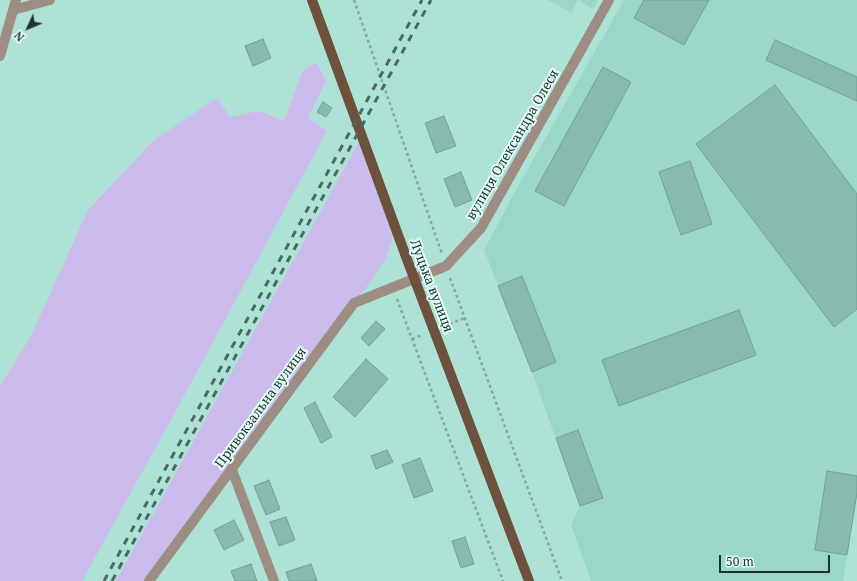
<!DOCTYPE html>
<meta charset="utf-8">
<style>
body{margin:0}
#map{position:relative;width:857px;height:581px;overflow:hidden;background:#afe2d6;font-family:"Noto Serif",serif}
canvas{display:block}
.north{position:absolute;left:8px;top:8px;width:40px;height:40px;-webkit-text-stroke:3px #e4fdf7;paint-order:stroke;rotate:226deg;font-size:11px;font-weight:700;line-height:16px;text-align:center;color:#1f342f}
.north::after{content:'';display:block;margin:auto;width:14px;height:18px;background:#1f342f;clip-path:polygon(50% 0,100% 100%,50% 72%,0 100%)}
.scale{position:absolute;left:719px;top:555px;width:111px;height:18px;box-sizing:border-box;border:2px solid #1f342f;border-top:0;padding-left:5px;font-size:12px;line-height:14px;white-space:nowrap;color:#1f342f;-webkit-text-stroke:3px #e4fdf7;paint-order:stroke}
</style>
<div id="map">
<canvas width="857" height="581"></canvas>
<div class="north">N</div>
<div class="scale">50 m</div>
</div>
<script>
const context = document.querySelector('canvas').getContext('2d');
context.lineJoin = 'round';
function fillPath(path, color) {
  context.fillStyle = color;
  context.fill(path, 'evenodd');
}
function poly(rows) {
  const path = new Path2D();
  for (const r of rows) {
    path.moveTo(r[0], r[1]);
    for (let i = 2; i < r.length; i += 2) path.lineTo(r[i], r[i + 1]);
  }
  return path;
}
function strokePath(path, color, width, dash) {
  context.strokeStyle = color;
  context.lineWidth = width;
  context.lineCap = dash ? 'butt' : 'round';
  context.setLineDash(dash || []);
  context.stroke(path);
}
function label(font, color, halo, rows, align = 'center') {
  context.font = font + ' "Noto Serif",serif';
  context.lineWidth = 4;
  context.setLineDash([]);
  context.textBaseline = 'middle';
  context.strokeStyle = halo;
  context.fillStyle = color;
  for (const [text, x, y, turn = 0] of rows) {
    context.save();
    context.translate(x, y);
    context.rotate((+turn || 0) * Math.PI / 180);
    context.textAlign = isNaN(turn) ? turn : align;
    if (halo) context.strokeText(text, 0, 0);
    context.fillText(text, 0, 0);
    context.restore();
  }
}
const built = poly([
 [548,0,598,0,593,9,578,0,571,13],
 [624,0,857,0,857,493,843,581,591,581,571,525,580,506,532,372,484,250,516,190]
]);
const green = poly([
 [316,63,326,81,308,118,327,131,172,418,82,581,0,581,0,386,31,336,88,210,154,140,217,98,230,117,259,111,284,121,303,70],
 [360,140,390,223,392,240,386,259,350,311,152,581,116,581]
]);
const building = poly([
 [644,0,709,0,684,45,634,18,644,0],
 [263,39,271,58,253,66,245,46,263,39],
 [775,40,857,77,857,101,766,60,775,40],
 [603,67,631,82,564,206,535,191,603,67],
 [775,85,857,194,857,309,834,327,696,144,775,85],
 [323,102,332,108,326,117,317,112,323,102],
 [444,116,456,146,436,153,425,123,444,116],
 [690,161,712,224,681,235,659,172,690,161],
 [461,172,472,200,455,207,444,179,461,172],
 [522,276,556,362,532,372,498,286,522,276],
 [739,310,756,355,619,406,602,360,739,310],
 [376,321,385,329,369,346,361,338,376,321],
 [366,359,388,379,355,417,333,397,366,359],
 [315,402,332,437,321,443,304,408,315,402],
 [578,430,603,498,580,506,556,438,578,430],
 [387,450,393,462,376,469,371,456,387,450],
 [420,458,433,491,414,498,402,465,420,458],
 [827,471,857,476,857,493,847,555,815,550,827,471],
 [269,480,280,509,266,515,254,486,269,480],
 [286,517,295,540,279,546,270,522,286,517],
 [234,520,244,540,224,550,214,530,234,520],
 [465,537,474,564,461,568,452,541,465,537],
 [251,564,257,581,235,581,231,571,251,564],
 [311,564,317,581,289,581,286,572,311,564]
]);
const path = poly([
 [354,0,442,254],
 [450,278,562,581],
 [397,299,503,581],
 [444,326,465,318],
 [412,339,422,335]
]);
const minor = poly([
 [13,10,50,0],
 [0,56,16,0],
 [232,470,274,581],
 [149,581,354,303,446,266,481,228,609,0]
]);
const major = poly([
 [312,0,405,254,529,581]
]);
const rail = poly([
 [104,581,422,0],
 [112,581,431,0]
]);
const streetNames = [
 ["вулиця Олександра Олеся",513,145,-60],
 ["Луцька вулиця",431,286,69],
 ["Привокзальна вулиця",261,408,-54]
];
fillPath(built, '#9ad7c9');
fillPath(green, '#cbbced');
fillPath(building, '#88baaf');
strokePath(building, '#6fa195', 1);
strokePath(path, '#82aba2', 2.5, [3, 3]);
strokePath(minor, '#9d8d82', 10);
strokePath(major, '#6c513d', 10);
strokePath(rail, '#4b6961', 3, [7, 7]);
label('13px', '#1f342f', '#e4fdf7', streetNames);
</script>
